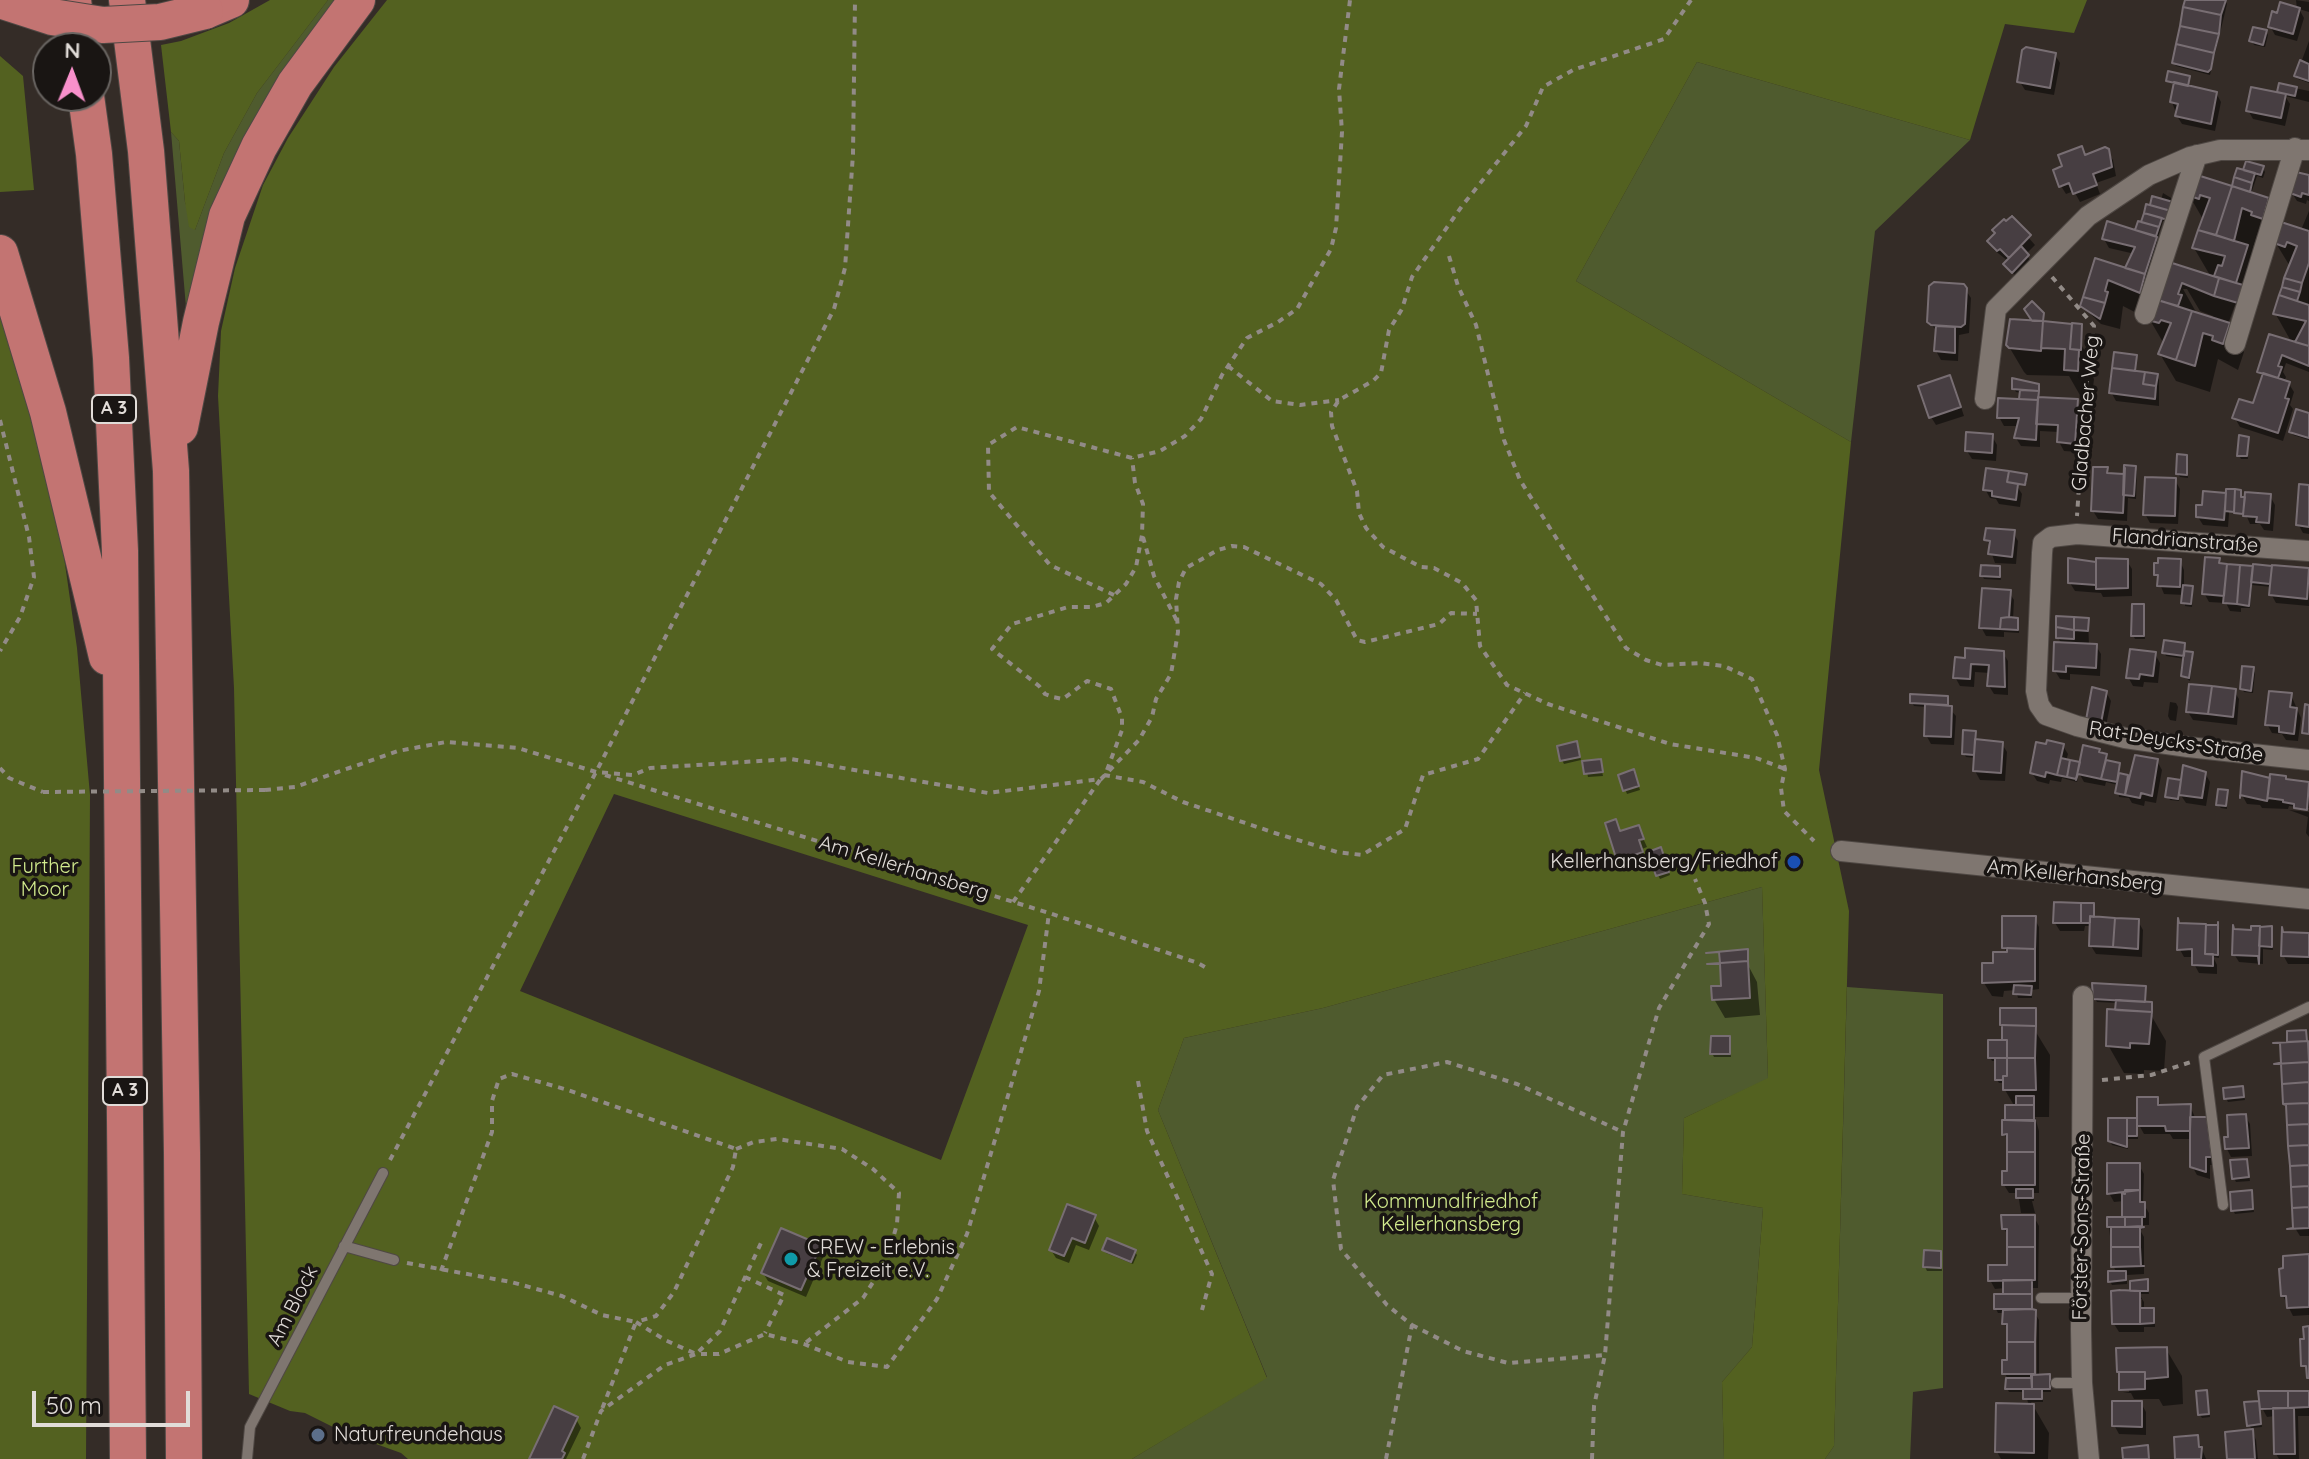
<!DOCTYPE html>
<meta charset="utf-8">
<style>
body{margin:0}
#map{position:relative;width:2309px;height:1459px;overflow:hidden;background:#342c27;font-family:Quicksand,sans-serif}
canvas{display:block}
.north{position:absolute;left:32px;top:32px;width:80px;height:80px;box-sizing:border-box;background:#191513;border:2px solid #696562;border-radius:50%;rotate:1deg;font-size:22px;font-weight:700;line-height:32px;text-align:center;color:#e1dcd8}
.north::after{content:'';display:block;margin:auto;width:28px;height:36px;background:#f890cb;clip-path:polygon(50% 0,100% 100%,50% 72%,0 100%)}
.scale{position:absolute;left:32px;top:1391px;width:158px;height:36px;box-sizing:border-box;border:4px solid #e1dcd8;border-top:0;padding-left:10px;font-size:24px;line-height:28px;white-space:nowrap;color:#e1dcd8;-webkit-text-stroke:6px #191513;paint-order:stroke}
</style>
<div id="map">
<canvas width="2309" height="1459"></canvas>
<div class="north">N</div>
<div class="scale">50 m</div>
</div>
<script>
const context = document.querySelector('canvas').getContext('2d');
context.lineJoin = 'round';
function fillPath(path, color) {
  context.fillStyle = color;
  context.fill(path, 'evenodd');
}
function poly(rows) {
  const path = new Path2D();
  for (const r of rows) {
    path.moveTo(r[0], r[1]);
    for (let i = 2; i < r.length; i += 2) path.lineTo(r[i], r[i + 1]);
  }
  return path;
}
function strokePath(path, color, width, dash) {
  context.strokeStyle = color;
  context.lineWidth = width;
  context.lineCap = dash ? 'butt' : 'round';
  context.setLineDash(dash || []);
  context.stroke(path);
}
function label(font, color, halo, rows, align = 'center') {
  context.font = font + ' Quicksand,sans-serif';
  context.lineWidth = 7;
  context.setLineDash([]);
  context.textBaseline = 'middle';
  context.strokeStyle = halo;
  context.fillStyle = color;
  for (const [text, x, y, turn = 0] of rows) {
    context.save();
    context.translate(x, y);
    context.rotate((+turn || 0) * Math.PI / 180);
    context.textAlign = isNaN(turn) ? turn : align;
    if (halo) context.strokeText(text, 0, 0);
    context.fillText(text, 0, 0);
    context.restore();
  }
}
const green = poly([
 [328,0,346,0,187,319,171,132,179,141,185,202,195,230,224,153,257,93],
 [1697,62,1970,140,1875,231,1851,442,1576,281],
 [1762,887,1768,1079,1684,1118,1682,1194,1763,1208,1752,1347,1722,1382,1724,1459,1132,1459,1267,1377,1158,1110,1184,1038,1323,1008],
 [1847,987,1943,994,1943,1388,1913,1392,1910,1459,1825,1459,1834,1446]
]);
const forest = poly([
 [270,0,328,0,257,93,224,153,195,230,189,227,185,202,179,141,171,132,161,45,181,41,229,23],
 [387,0,2087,0,2074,33,2005,24,1970,140,1697,62,1576,281,1851,442,1819,770,1849,911,1834,1446,1825,1459,1724,1459,1722,1382,1752,1347,1763,1208,1682,1194,1684,1118,1768,1078,1762,887,1323,1008,1184,1038,1158,1110,1267,1378,1132,1459,408,1459,401,1453,343,1432,305,1413,290,1411,249,1394,234,688,218,396,221,331,235,268,263,185,288,138,334,67],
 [614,794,1028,925,941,1160,520,991],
 [0,56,23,76,34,190,0,192],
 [0,298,56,501,77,648,90,795,86,1459,0,1459]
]);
const shadow = poly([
 [2187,0,2225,0,2227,4,2210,75,2176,66,2174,63],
 [2296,0,2309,2,2309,12,2299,9,2304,18,2297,41,2275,35,2270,26,2278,15,2297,9],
 [2266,32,2268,35,2265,47,2254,45,2252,41],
 [2309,41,2309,83,2298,79,2296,76],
 [2055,55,2060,63,2054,95,2025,90,2020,82],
 [2188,78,2189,88,2216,93,2221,102,2215,131,2182,124,2177,116,2172,102,2175,85,2168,81],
 [2280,85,2309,91,2309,102,2285,96,2290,104,2285,126,2253,119,2248,110,2278,94],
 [2107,151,2113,160,2116,176,2096,183,2100,194,2080,202,2074,191,2066,194,2061,186,2086,157],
 [2263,168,2265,172,2263,178,2257,176,2251,194,2268,199,2283,224,2301,230,2309,211,2309,372,2286,363,2283,372,2286,377,2284,382,2289,384,2294,392,2290,405,2293,409,2283,441,2240,427,2235,418,2254,406,2263,378,2259,371,2292,343,2275,313,2291,268,2277,245,2257,235,2253,248,2251,309,2235,305,2228,324,2244,352,2238,370,2218,359,2210,392,2176,381,2160,354,2164,344,2150,320,2123,306,2120,329,2101,324,2082,306,2097,261,2127,270,2135,254,2109,248,2104,239,2139,233,2137,230,2153,198,2161,200,2163,193,2173,199,2169,223,2163,221,2157,240,2170,265,2211,277,2194,248,2204,221,2189,195,2236,189,2245,172],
 [2183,289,2187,289,2200,311,2213,316,2212,319,2196,312],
 [2309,178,2309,201,2307,200,2306,204,2297,201,2292,193],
 [2012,219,2035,245,2026,254,2030,260,2015,275,2007,268,2008,261,1994,250,1989,242],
 [1965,289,1971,298,1969,333,1959,335,1958,361,1941,360,1936,351,1937,332,1929,321],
 [2042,314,2044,324,2081,325,2082,346,2086,353,2086,365,2094,379,2092,397,2081,397,2069,376,2027,375,2024,372,2008,345,2036,323],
 [2136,357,2136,373,2157,376,2159,380,2159,406,2116,401,2111,392],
 [1954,386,1964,416,1936,425,1931,417],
 [2038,386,2039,400,2076,401,2081,410,2079,452,2064,451,2059,442,2059,432,2040,431,2040,447,2021,446,2016,438,2017,426,2004,426,1999,417,2021,400,2021,393,2016,392,2014,389],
 [2309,415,2309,440,2293,435,2291,432],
 [1992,436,1997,445,1996,461,1972,459,1967,451],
 [2247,439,2248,459,2241,459,2239,455],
 [2186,457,2188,478,2180,477,2178,474],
 [2135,468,2137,471,2136,499,2128,498,2127,521,2098,519,2093,511,2106,469,2110,475,2126,476],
 [1988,470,2026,476,2027,483,2016,482,2016,486,2027,487,2017,486,2022,494,2020,507,1999,504,1996,499,1990,498,1985,489],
 [2175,480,2180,489,2178,524,2150,523,2145,514],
 [2309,487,2309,534,2303,533,2298,524],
 [2228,491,2240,492,2242,499,2246,499,2270,496,2275,505,2273,531,2264,530,2260,524,2250,524,2247,517,2229,514,2228,527,2203,525,2198,517],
 [2229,510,2254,514,2253,518,2229,514],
 [2013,532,2018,541,2016,564,1995,563,1987,540],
 [2070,560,2083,560,2085,564,2127,561,2132,569,2132,596,2103,597,2101,593,2075,591,2070,583],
 [2219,560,2222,566,2308,570,2309,606,2276,603,2271,594,2272,587,2252,585,2250,608,2241,608,2241,612,2230,611,2226,603,2209,602,2204,593],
 [2180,561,2184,570,2184,587,2191,588,2193,591,2192,607,2185,606,2184,595,2164,594,2156,574],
 [1999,568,2001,580,1984,579,1982,575],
 [2009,592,2014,600,2013,620,2019,623,2019,633,2004,632,2004,637,1986,636,1981,627],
 [2143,606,2145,639,2135,639,2133,635],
 [2088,620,2089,645,2096,646,2101,654,2100,676,2070,674,2070,680,2060,679,2055,671,2062,644,2058,638],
 [2184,645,2186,653,2191,654,2193,657,2190,681,2183,676,2185,659,2166,656,2164,652],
 [2003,653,2008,661,2008,695,1994,694,1989,686,1990,673,1975,672,1974,687,1960,686,1955,677,1967,660],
 [2155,654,2160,663,2158,683,2144,682,2143,687,2133,686,2128,677],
 [2253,669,2255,673,2253,693,2244,692,2242,689],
 [2234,691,2239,699,2237,725,2193,720,2188,712],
 [2106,692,2111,701,2105,731,2093,729],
 [2291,695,2301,718,2298,741,2286,740,2282,734,2272,733,2267,724],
 [1947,698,1949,708,1956,716,1954,745,1931,744,1926,735,1927,707,1914,706,1912,703],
 [2170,702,2176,703,2178,707,2176,721,2170,720,2168,716],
 [1975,733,1976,741,2002,744,2007,752,2005,781,1980,780,1975,771,1976,758,1966,757,1964,754],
 [1576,744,1581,760,1564,764,1562,760],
 [2063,746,2068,754,2066,761,2081,765,2099,750,2110,763,2119,765,2120,775,2127,776,2130,782,2157,761,2162,770,2156,803,2145,801,2144,806,2132,803,2129,798,2119,797,2118,785,2106,782,2105,786,2084,782,2079,773,2077,782,2062,778,2061,782,2050,780,2049,784,2037,781,2032,773],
 [2104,758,2107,761,2103,776,2100,775],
 [1600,762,1603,776,1588,777,1585,763],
 [2205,773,2210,782,2206,806,2186,803,2180,794,2179,801,2170,800,2168,796,2180,782,2182,787],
 [1635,775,1640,790,1627,794,1620,776],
 [2259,779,2309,784,2309,808,2289,806,2288,809,2262,808,2260,805,2247,804,2242,795],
 [2227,792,2227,809,2221,808,2218,805],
 [2289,810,2309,812,2309,837,2306,833,2308,817],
 [1615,822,1621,833,1638,827,1647,847,1642,849,1646,861,1624,868,1619,860],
 [1662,853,1670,875,1660,879,1658,875],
 [2093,905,2095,919,2138,921,2143,930,2142,957,2096,954,2091,946,2092,926,2085,926,2084,931,2060,931,2055,923],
 [2034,918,2039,927,2039,989,2032,990,2032,998,2018,998,2016,990,2004,991,2003,997,1992,996,1984,983,1995,965,2008,954,2004,948],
 [2206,927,2218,927,2220,931,2219,958,2213,957,2217,965,2217,974,2199,973,2194,964,2194,957,2184,957,2179,948],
 [2272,930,2273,950,2263,949,2263,964,2239,962,2234,954],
 [2309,935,2309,964,2288,964,2283,955],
 [1747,951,1749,967,1757,982,1760,1015,1725,1018,1714,999,1723,988,1721,952],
 [2145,988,2146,1004,2151,1004,2153,1008,2153,1015,2151,1015,2166,1041,2164,1071,2144,1070,2144,1074,2124,1073,2108,1045,2118,1003,2097,1002,2095,999],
 [2035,1010,2037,1029,2034,1029,2050,1055,2049,1117,2035,1117,2039,1131,2039,1193,2034,1193,2034,1201,2032,1201,2035,1213,2021,1213,2018,1193,2009,1193,2004,1185,2009,1173,2009,1142,2004,1134,2015,1107,2005,1090,2005,1083,1999,1083,1997,1080,1997,1061,1992,1061,1990,1057],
 [2305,1032,2309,1047,2309,1236,2300,1236,2295,1228,2289,1033],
 [1729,1038,1731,1057,1714,1057,1712,1053],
 [2242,1088,2245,1100,2228,1102,2226,1098],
 [2157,1099,2162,1107,2190,1106,2216,1165,2210,1165,2210,1179,2197,1175,2192,1166,2192,1139,2173,1139,2170,1134,2144,1134,2139,1125],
 [2245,1116,2250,1124,2252,1156,2231,1157,2227,1149],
 [2138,1124,2138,1139,2128,1139,2128,1149,2112,1145,2110,1141],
 [2246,1161,2250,1181,2236,1182,2234,1178],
 [2139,1165,2144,1174,2143,1203,2149,1213,2149,1225,2143,1225,2143,1229,2140,1230,2144,1237,2144,1274,2127,1275,2127,1284,2112,1285,2110,1281,2117,1273,2113,1266,2109,1226,2126,1219,2124,1201,2114,1202,2109,1193],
 [2251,1192,2254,1212,2235,1214,2233,1210],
 [1094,1217,1099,1226,1089,1250,1076,1245,1069,1263,1056,1258,1051,1250],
 [2034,1217,2039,1226,2038,1288,2033,1288,2033,1310,2039,1320,2039,1377,2049,1376,2051,1392,2043,1392,2043,1402,2031,1402,2049,1433,2048,1459,2001,1459,1997,1452,2029,1406,2025,1392,2009,1392,2007,1388,2008,1379,2005,1374,2009,1362,2009,1331,2004,1323,2005,1313,1998,1313,1996,1309,2005,1296,2005,1288,1995,1289,1990,1280,2009,1267,2009,1237,2004,1229],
 [2033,1318,2037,1318,2037,1384,2033,1384],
 [819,1246,824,1255,806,1297,768,1281,763,1273],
 [1104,1250,1135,1252,1137,1255,1133,1264,1106,1253],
 [1940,1253,1942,1271,1927,1271,1925,1267],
 [2309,1256,2309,1315,2293,1316,2283,1296],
 [2147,1281,2149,1294,2139,1294,2144,1302,2144,1310,2153,1310,2155,1313,2155,1327,2144,1327,2144,1332,2119,1332,2114,1324,2133,1293],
 [2138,1299,2142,1299,2142,1318],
 [2166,1349,2182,1376,2183,1404,2163,1406,2159,1399,2134,1399,2131,1393,2123,1393,2129,1392,2129,1388,2118,1372],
 [2206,1393,2210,1417,2202,1418,2200,1415],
 [2309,1393,2309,1416,2298,1416,2299,1459,2279,1459,2276,1454,2275,1416,2267,1417,2262,1408],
 [2141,1403,2146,1412,2146,1435,2119,1434,2114,1425],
 [2258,1403,2262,1427,2251,1428,2249,1425],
 [576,1419,581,1428,566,1459,531,1459],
 [2252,1431,2256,1440,2258,1459,2229,1459],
 [2197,1437,2206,1459,2177,1459]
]);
const building = poly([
 [2185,0,2226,0,2221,15,2183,7,2185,0],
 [2280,2,2300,8,2293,34,2268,27,2272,11,2277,13,2280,2],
 [2183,7,2221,15,2219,34,2180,26,2183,7],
 [2180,26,2219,34,2214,53,2176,44,2180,26],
 [2253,27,2267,30,2263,45,2249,41,2253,27],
 [2176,44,2214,53,2211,69,2208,72,2172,63,2176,44],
 [2026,47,2056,53,2050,88,2017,82,2022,50,2026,47],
 [2300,60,2309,64,2309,81,2294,76,2300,60],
 [2168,71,2190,76,2188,86,2166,81,2168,71],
 [2174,82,2217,92,2211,124,2175,116,2178,104,2170,102,2174,82],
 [2279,83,2297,87,2295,96,2277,92,2279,83],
 [2251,87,2286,94,2281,118,2246,111,2251,87],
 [2082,146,2085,155,2105,147,2109,149,2112,167,2093,174,2097,185,2073,194,2069,183,2059,187,2053,170,2062,166,2058,155,2082,146],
 [2246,161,2264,166,2261,175,2243,170,2246,161],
 [2237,168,2255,173,2252,183,2234,177,2237,168],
 [2296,172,2309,175,2309,195,2302,193,2301,197,2290,193,2296,172],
 [2194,174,2232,186,2216,235,2198,230,2210,198,2200,195,2199,199,2187,195,2194,174],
 [2234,177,2252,183,2250,192,2232,186,2234,177],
 [2232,186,2269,198,2263,219,2251,215,2252,212,2242,208,2234,241,2216,235,2232,186],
 [2152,196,2173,202,2171,211,2150,205,2152,196],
 [2146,204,2171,211,2168,220,2144,213,2146,204],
 [2144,213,2162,218,2159,227,2141,222,2144,213],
 [2012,216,2031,235,2009,258,2000,249,1997,251,1987,241,1995,233,1992,230,2004,219,2006,221,2012,216],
 [2107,221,2157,237,2145,274,2125,268,2135,247,2102,239,2107,221],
 [2138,221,2159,227,2156,236,2135,230,2138,221],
 [2281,222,2309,231,2309,263,2302,283,2284,278,2297,246,2287,242,2285,247,2274,243,2281,222],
 [2198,230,2248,245,2236,283,2214,276,2218,265,2222,266,2225,256,2192,248,2198,230],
 [2021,246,2029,255,2012,273,2003,264,2021,246],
 [2095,258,2145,274,2140,293,2108,280,2105,291,2108,292,2105,303,2083,297,2095,258],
 [2169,262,2219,278,2214,296,2182,283,2178,294,2182,295,2178,306,2157,300,2169,262],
 [2219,278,2243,285,2238,303,2214,296,2219,278],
 [2284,278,2302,283,2300,292,2282,287,2284,278],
 [1934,282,1964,284,1967,288,1965,324,1961,327,1931,325,1927,322,1929,286,1934,282],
 [2282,287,2300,292,2297,301,2279,295,2282,287],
 [2279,295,2309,305,2309,346,2295,342,2306,321,2273,314,2279,295],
 [2083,297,2105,303,2100,319,2080,306,2083,297],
 [2155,299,2192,311,2176,360,2158,354,2171,323,2161,320,2159,323,2148,320,2155,299],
 [2032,301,2044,313,2043,321,2032,321,2024,309,2032,301],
 [2192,311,2230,323,2223,344,2212,340,2213,336,2203,333,2195,366,2176,360,2192,311],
 [2010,319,2043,321,2041,351,2009,348,2006,345,2010,319],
 [2043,321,2072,324,2070,349,2079,350,2078,371,2064,370,2065,349,2041,348,2043,321],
 [2072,323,2082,324,2081,350,2070,349,2072,323],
 [1936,326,1955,327,1955,353,1934,351,1936,326],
 [2269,334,2309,346,2309,366,2282,355,2278,366,2282,367,2278,378,2257,372,2269,334],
 [2114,352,2137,355,2135,371,2112,368,2114,352],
 [2112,368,2145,372,2143,384,2156,386,2155,399,2109,393,2112,368],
 [2145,372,2158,374,2156,386,2143,384,2145,372],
 [2263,373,2290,382,2285,398,2289,399,2278,433,2232,418,2239,399,2253,403,2263,373],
 [1950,375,1961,407,1929,418,1918,386,1950,375],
 [2012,378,2039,384,2039,391,2012,389,2012,378],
 [2020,390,2039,391,2038,400,2019,399,2020,390],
 [2038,397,2078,399,2075,444,2057,442,2058,425,2036,424,2038,397],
 [1998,398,2038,400,2036,440,2014,438,2019,418,1997,418,1998,398],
 [2296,409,2309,413,2309,438,2289,432,2296,409],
 [1966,432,1993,434,1992,453,1965,451,1966,432],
 [2239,435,2249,437,2247,456,2237,456,2239,435],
 [2177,454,2187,455,2187,475,2176,474,2177,454],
 [2124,465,2136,466,2134,496,2123,495,2124,465],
 [2093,467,2108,467,2107,473,2124,474,2125,468,2123,513,2091,511,2093,467],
 [1986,468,2009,471,2007,482,2018,484,2016,500,1992,496,1992,491,1983,490,1986,468],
 [2009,471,2027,474,2025,485,2007,482,2009,471],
 [2145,477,2176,478,2175,516,2143,515,2145,477],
 [2299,484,2309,485,2309,527,2296,525,2299,484],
 [2226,489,2235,489,2234,512,2225,511,2226,489],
 [2235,489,2241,490,2241,497,2245,497,2243,514,2234,513,2235,489],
 [2203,491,2226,493,2224,520,2196,517,2196,505,2202,505,2203,491],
 [2245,492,2271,494,2269,523,2256,522,2257,517,2243,516,2245,492],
 [1986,528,2015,530,2012,557,1988,554,1990,541,1984,540,1986,528],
 [2205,557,2220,558,2219,563,2227,564,2224,596,2202,594,2205,557],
 [2068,558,2096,562,2096,585,2068,583,2068,558],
 [2096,558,2128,559,2128,588,2096,589,2096,558],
 [2158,558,2181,559,2180,587,2157,586,2158,575,2154,575,2154,563,2158,563,2158,558],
 [2227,564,2240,565,2237,604,2223,603,2227,564],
 [2253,564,2272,566,2270,584,2251,582,2253,564],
 [1981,565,2000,566,2000,577,1980,576,1981,565],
 [2240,565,2253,566,2249,606,2237,604,2240,565],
 [2272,565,2309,568,2307,599,2269,595,2272,565],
 [2183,585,2193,586,2191,604,2181,603,2183,585],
 [1982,588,2011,590,2009,617,2001,618,2000,629,1979,628,1982,588],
 [2132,604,2144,604,2144,636,2131,636,2132,604],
 [2056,616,2074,617,2074,630,2056,627,2056,616],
 [2009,617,2018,618,2018,630,2000,629,2001,618,2009,617],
 [2074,617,2089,618,2088,631,2074,630,2074,617],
 [2056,627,2074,630,2074,639,2056,638,2056,627],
 [2164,640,2185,643,2184,656,2162,653,2164,640],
 [2054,642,2097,644,2096,668,2066,666,2066,672,2053,671,2054,642],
 [1965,648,2004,651,2005,687,1987,686,1989,665,1971,664,1970,679,1953,678,1955,657,1965,658,1965,648],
 [2130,649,2156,652,2153,676,2140,674,2139,679,2126,678,2130,649],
 [2184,651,2193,652,2189,678,2181,676,2184,651],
 [2242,666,2254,667,2251,691,2240,689,2242,666],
 [2189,684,2212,686,2208,714,2186,712,2189,684],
 [2212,686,2236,689,2233,717,2208,714,2212,686],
 [2092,687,2107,691,2101,723,2086,720,2092,687],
 [2269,691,2292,693,2290,707,2297,708,2294,734,2279,732,2279,726,2265,725,2269,691],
 [1910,694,1948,696,1948,705,1910,703,1910,694],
 [1925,704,1952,706,1951,737,1924,736,1925,704],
 [2305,704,2309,705,2309,734,2302,733,2305,704],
 [1963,730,1976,731,1974,755,1962,754,1963,730],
 [1975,739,2003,742,2001,773,1973,771,1975,739],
 [2047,740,2064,744,2057,775,2046,772,2045,777,2030,773,2036,742,2046,744,2047,740],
 [1577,741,1580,757,1560,761,1557,746,1577,741],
 [2083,745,2100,749,2099,752,2107,754,2101,779,2078,774,2076,780,2083,745],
 [2135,755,2158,759,2152,796,2141,793,2140,798,2125,795,2135,755],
 [2061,758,2070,760,2067,777,2057,775,2061,758],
 [1601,759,1603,772,1584,774,1582,761,1601,759],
 [2070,760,2080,762,2076,779,2067,777,2070,760],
 [2106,760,2120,763,2117,782,2101,779,2106,760],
 [2183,765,2206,772,2202,798,2179,795,2183,765],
 [1634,769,1639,786,1623,791,1618,775,1634,769],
 [2242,771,2270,778,2267,801,2240,795,2240,798,2242,771],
 [2119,773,2128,775,2125,795,2115,793,2119,773],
 [2270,774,2286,776,2286,779,2309,782,2307,810,2294,808,2294,804,2283,802,2283,800,2268,798,2267,801,2270,774],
 [2168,778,2181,780,2178,799,2165,797,2168,778],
 [2218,789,2228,790,2226,806,2216,805,2218,789],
 [1616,819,1620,831,1639,825,1644,839,1639,840,1643,852,1617,861,1605,823,1616,819],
 [1661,847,1669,872,1656,876,1648,852,1661,847],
 [2054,902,2081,903,2081,923,2053,923,2054,902],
 [2081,903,2094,903,2094,917,2090,916,2090,923,2081,923,2081,903],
 [2002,916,2036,916,2035,949,2002,948,2002,916],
 [2090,916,2115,918,2113,947,2089,946,2090,916],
 [2115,918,2139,919,2138,949,2113,947,2115,918],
 [2178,918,2179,923,2206,924,2205,954,2213,954,2213,966,2192,965,2192,949,2177,950,2178,918],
 [2218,922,2218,955,2205,954,2206,925,2218,925,2218,922],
 [2233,925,2234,929,2251,930,2251,926,2260,926,2259,964,2258,956,2232,955,2233,925],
 [2272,926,2272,947,2259,946,2260,927,2272,926],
 [2282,927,2283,932,2309,933,2309,957,2281,956,2282,927],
 [2007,948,2035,949,2035,981,1982,983,1982,963,1993,963,1993,952,2007,952,2007,948],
 [1748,949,1748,961,1720,963,1719,952,1706,953,1748,949],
 [1748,961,1750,998,1712,1000,1711,986,1721,986,1720,964,1707,964,1748,961],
 [2092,983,2146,986,2145,1002,2093,999,2092,983],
 [2014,985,2032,986,2031,995,2013,994,2014,985],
 [2116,1000,2152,1002,2152,1012,2115,1010,2116,1000],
 [2000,1008,2036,1008,2036,1026,2000,1025,2000,1008],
 [2107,1009,2152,1012,2149,1044,2130,1043,2130,1048,2106,1046,2107,1009],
 [2002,1025,2036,1026,2035,1058,2007,1058,2007,1040,2002,1040,2002,1025],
 [2306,1030,2307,1041,2287,1042,2287,1031,2306,1030],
 [1711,1036,1730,1036,1730,1054,1710,1054,1711,1036],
 [1988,1040,2007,1040,2007,1058,1988,1058,1988,1040],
 [2308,1041,2309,1062,2274,1064,2281,1063,2280,1043,2273,1043,2308,1041],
 [1995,1058,2007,1058,2007,1076,2003,1076,2003,1080,1995,1080,1995,1058],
 [2007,1058,2035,1058,2036,1090,2003,1090,2003,1076,2007,1076,2007,1058],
 [2309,1062,2309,1082,2282,1084,2281,1064,2274,1064,2309,1062],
 [2309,1082,2309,1103,2283,1104,2282,1084,2309,1082],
 [2243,1086,2244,1097,2224,1099,2223,1088,2243,1086],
 [2016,1096,2034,1096,2034,1105,2016,1105,2016,1096],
 [2137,1097,2158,1097,2158,1105,2191,1104,2190,1131,2166,1131,2165,1126,2137,1126,2137,1097],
 [2309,1103,2309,1124,2287,1125,2286,1105,2283,1104,2309,1103],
 [2005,1105,2034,1105,2034,1121,2005,1120,2005,1105],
 [2246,1114,2249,1148,2225,1149,2224,1137,2228,1137,2227,1115,2246,1114],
 [2190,1117,2207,1117,2212,1157,2206,1157,2206,1172,2190,1167,2190,1117],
 [2108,1118,2127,1118,2127,1147,2108,1141,2108,1118],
 [2127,1118,2137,1118,2137,1136,2127,1136,2127,1118],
 [2002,1120,2035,1120,2035,1152,2007,1152,2007,1134,2002,1135,2002,1120],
 [2309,1124,2309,1145,2288,1146,2287,1125,2309,1124],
 [2309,1145,2309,1165,2290,1166,2288,1146,2309,1145],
 [2007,1152,2035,1152,2035,1185,2002,1185,2002,1171,2007,1171,2007,1152],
 [2247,1159,2249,1177,2232,1179,2230,1160,2247,1159],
 [2107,1163,2140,1163,2140,1190,2107,1194,2107,1163],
 [2309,1165,2309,1186,2291,1187,2290,1166,2309,1165],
 [2309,1186,2309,1207,2292,1208,2291,1187,2309,1186],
 [2016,1189,2033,1189,2033,1198,2016,1198,2016,1189],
 [2125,1190,2140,1190,2140,1202,2145,1202,2145,1217,2122,1217,2122,1193,2125,1194,2125,1190],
 [2252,1190,2253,1209,2231,1211,2230,1192,2252,1190],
 [1067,1204,1096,1215,1085,1243,1072,1238,1064,1256,1049,1250,1067,1204],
 [2309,1207,2309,1228,2287,1229,2293,1228,2292,1208,2309,1207],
 [2001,1215,2035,1215,2035,1247,2007,1247,2007,1229,2002,1229,2001,1215],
 [2107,1217,2125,1217,2125,1227,2107,1227,2107,1217],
 [2125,1217,2142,1217,2142,1226,2125,1227,2125,1217],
 [2111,1227,2144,1227,2140,1228,2140,1247,2111,1247,2111,1227],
 [781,1228,821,1245,801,1290,761,1273,781,1228],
 [1107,1238,1136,1250,1131,1262,1102,1250,1107,1238],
 [2007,1247,2035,1247,2035,1280,1988,1281,1988,1265,2007,1265,2007,1247],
 [2111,1247,2140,1247,2141,1266,2144,1266,2111,1267,2111,1247],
 [1924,1250,1941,1251,1941,1268,1923,1267,1924,1250],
 [2309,1254,2309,1307,2287,1308,2286,1296,2281,1296,2279,1269,2283,1268,2283,1256,2309,1254],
 [2108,1271,2126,1271,2126,1280,2108,1282,2108,1271],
 [2148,1279,2148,1291,2130,1291,2130,1281,2148,1279],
 [2003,1280,2032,1280,2032,1294,2003,1294,2003,1280],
 [2120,1290,2140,1291,2140,1324,2112,1324,2111,1291,2120,1290],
 [1994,1294,2032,1294,2032,1309,1994,1309,1994,1294],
 [2140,1308,2154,1308,2154,1323,2140,1324,2140,1308],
 [2032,1309,2036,1310,2035,1342,2007,1342,2007,1324,2002,1324,2003,1310,2032,1309],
 [2309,1326,2309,1378,2307,1378,2306,1366,2301,1366,2300,1339,2304,1339,2303,1327,2309,1326],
 [2007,1342,2035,1342,2035,1374,2002,1374,2002,1360,2007,1360,2007,1342],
 [2167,1347,2168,1377,2145,1379,2145,1372,2117,1372,2116,1348,2167,1347],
 [2119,1372,2145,1372,2145,1389,2119,1390,2119,1372],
 [2031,1374,2032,1389,2005,1389,2006,1378,2031,1378,2031,1374],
 [2050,1374,2050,1389,2032,1389,2032,1375,2050,1374],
 [2023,1389,2042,1389,2042,1399,2023,1399,2023,1389],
 [2207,1390,2209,1414,2198,1415,2196,1391,2207,1390],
 [2258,1391,2288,1391,2288,1408,2260,1409,2258,1391],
 [2288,1391,2309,1391,2309,1407,2288,1408,2288,1391],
 [2112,1401,2142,1401,2142,1427,2112,1426,2112,1401],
 [2259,1401,2261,1424,2247,1426,2244,1402,2259,1401],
 [1996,1403,2034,1404,2034,1453,1995,1452,1996,1403],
 [554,1406,578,1417,562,1451,565,1453,562,1459,529,1459,554,1406],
 [2273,1408,2294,1408,2295,1454,2274,1454,2273,1408],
 [2253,1429,2255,1459,2227,1459,2225,1432,2253,1429],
 [2198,1435,2199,1447,2202,1447,2201,1459,2175,1459,2174,1437,2198,1435],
 [2148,1445,2149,1459,2123,1459,2122,1448,2148,1445]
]);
const path = poly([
 [1691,0,1664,39,1573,70,1543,87,1526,126,1462,206,1412,277,1402,309,1389,330,1381,373,1373,381,1339,400,1331,412,1332,426,1357,491,1359,513,1366,528,1383,547,1421,567,1434,568,1462,583,1476,600,1480,646,1507,685,1548,704,1670,744,1756,758,1785,769],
 [1449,256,1458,286,1476,325,1504,440,1520,480,1548,525,1626,648,1646,660,1662,665,1700,663,1724,666,1752,679,1777,735,1785,769,1781,788,1784,811,1814,841],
 [2052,277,2094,326,2085,397,2077,516],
 [1228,366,1272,401,1300,405,1339,400],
 [0,420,29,537,34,577,20,617,0,651],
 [1143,537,1154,576,1177,621],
 [1114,595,1050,565,989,492,988,445,1017,427,1132,458,1160,451,1185,436,1201,419,1222,375,1247,338,1278,322,1297,309,1331,249,1336,228,1342,132,1339,89,1350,0],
 [0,768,9,778,43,792],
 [1107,770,1122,730,1122,718,1111,689,1087,681,1063,699,1053,697,1045,694,1039,686,992,649,1012,624,1068,607,1092,607,1106,603,1126,584,1136,567,1142,535,1143,504,1135,483,1132,458],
 [605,775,1049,913,1198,963,1210,970],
 [1104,775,1143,782,1183,802,1278,834,1337,852,1362,855,1405,829,1423,775,1478,759,1525,693],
 [265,790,295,787,398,751,446,742,518,748,596,772,633,775,650,768,791,759,988,793,1101,779,1139,740,1152,717,1156,699,1171,674,1178,632,1176,599,1179,582,1186,568,1218,550,1232,546,1244,547,1321,584,1336,600,1357,640,1365,642,1439,624,1451,613,1477,614],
 [1013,902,1100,780],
 [2102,1080,2151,1075,2191,1062],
 [1138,1081,1147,1131,1212,1274,1202,1310],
 [736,1149,754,1142,777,1139,842,1149,873,1169,899,1193,897,1224,887,1260,863,1298,804,1344],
 [390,1160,596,772,834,309,845,268,853,154,855,0],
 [407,1263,511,1282,562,1296,602,1315,636,1322,602,1409],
 [441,1271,492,1132,492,1101,499,1079,512,1074,568,1090,736,1149,733,1167,674,1292,656,1316,636,1322],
 [745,1277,784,1295,765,1333],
 [636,1322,665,1340,696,1354,720,1331,761,1243],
 [1412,1325,1463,1351,1508,1363,1605,1355],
 [583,1459,601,1411,665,1365,696,1354,719,1354,765,1334,804,1344,848,1362,887,1367,937,1299,967,1234,1039,991,1049,913],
 [1386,1459,1412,1325,1387,1305,1341,1249,1333,1180,1357,1107,1383,1075,1447,1062,1517,1084,1623,1132],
 [1592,1459,1594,1406,1605,1355,1623,1132,1659,1008,1709,924,1705,903,1695,879]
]);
const service = poly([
 [2223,1205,2204,1057,2309,1007],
 [344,1246,394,1260],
 [2041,1298,2082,1298],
 [2056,1383,2082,1383],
 [247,1459,250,1427,383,1173]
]);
const minor = poly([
 [2145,314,2197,155],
 [2235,344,2295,148],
 [1985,399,1996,309,2088,216,2149,175,2190,157,2220,150,2309,150],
 [2309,551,2077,534,2051,537,2043,543,2042,553,2036,691,2039,705,2046,715,2077,726,2125,738,2188,747,2309,760],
 [1841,851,2309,899],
 [2083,996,2081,1329,2082,1383,2089,1459]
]);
const motorway = poly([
 [73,0,79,48],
 [127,0,146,151,171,471,182,1153,184,1459],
 [205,11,231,0],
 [86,96,94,154,111,358,120,551,128,1459],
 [0,253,48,412,107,657],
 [180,427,201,322,227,216,259,147,295,84,357,0]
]);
const pathBridge = poly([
 [43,792,265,790]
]);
const motorwayBridge = poly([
 [0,0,52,17,103,25,160,22,205,11]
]);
const markers = [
 [1794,862,8,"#1a4fb4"],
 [791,1259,8,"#0f9aa8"],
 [318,1435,8,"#5c6f8a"]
];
const shields = [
 [114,409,44],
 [125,1091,44]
];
const shieldNames = [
 ["A 3",114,409],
 ["A 3",125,1091]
];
const streetNames = [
 ["Gladbacher Weg",2086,413,-85],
 ["Flandrianstraße",2185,541,4],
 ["Rat-Deycks-Straße",2176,742,9],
 ["Am Kellerhansberg",904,868,17],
 ["Am Kellerhansberg",2075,876,6],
 ["Förster-Sons-Straße",2082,1227,-89],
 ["Am Block",293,1306,-63]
];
const poiNames = [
 ["Kellerhansberg/Friedhof",1778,862,"right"],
 ["CREW - Erlebnis",807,1248],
 ["& Freizeit e.V.",807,1271],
 ["Naturfreundehaus",334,1435]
];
const parkNames = [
 ["Further",45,867],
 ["Moor",45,890],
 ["Kommunalfriedhof",1451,1202],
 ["Kellerhansberg",1451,1225]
];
fillPath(green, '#4f5b2e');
fillPath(forest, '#536120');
fillPath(shadow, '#0007');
fillPath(building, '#473e42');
strokePath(building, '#786e73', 2);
strokePath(service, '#4f4844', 12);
strokePath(minor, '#4f4844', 22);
strokePath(motorway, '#4f4844', 38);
strokePath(path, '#928b87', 4, [6, 6]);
strokePath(service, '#7f7670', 10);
strokePath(minor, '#7f7670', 20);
strokePath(motorway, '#c37472', 36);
strokePath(motorwayBridge, '#4f4844', 38, []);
strokePath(pathBridge, '#928b87', 4, [6, 6]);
strokePath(motorwayBridge, '#c37472', 36);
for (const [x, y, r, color] of markers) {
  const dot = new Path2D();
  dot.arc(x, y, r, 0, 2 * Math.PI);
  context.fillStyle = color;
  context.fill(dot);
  strokePath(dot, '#191513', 3);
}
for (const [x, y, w] of shields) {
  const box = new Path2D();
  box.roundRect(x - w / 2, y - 14, w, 28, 6);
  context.fillStyle = '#191513';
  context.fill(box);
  strokePath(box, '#e1dcd8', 2);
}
label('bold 18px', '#e1dcd8', null, shieldNames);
label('20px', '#e1dcd8', '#191513', streetNames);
label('20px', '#e1dcd8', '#191513', poiNames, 'left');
label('20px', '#d3ec8e', '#191513', parkNames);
</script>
